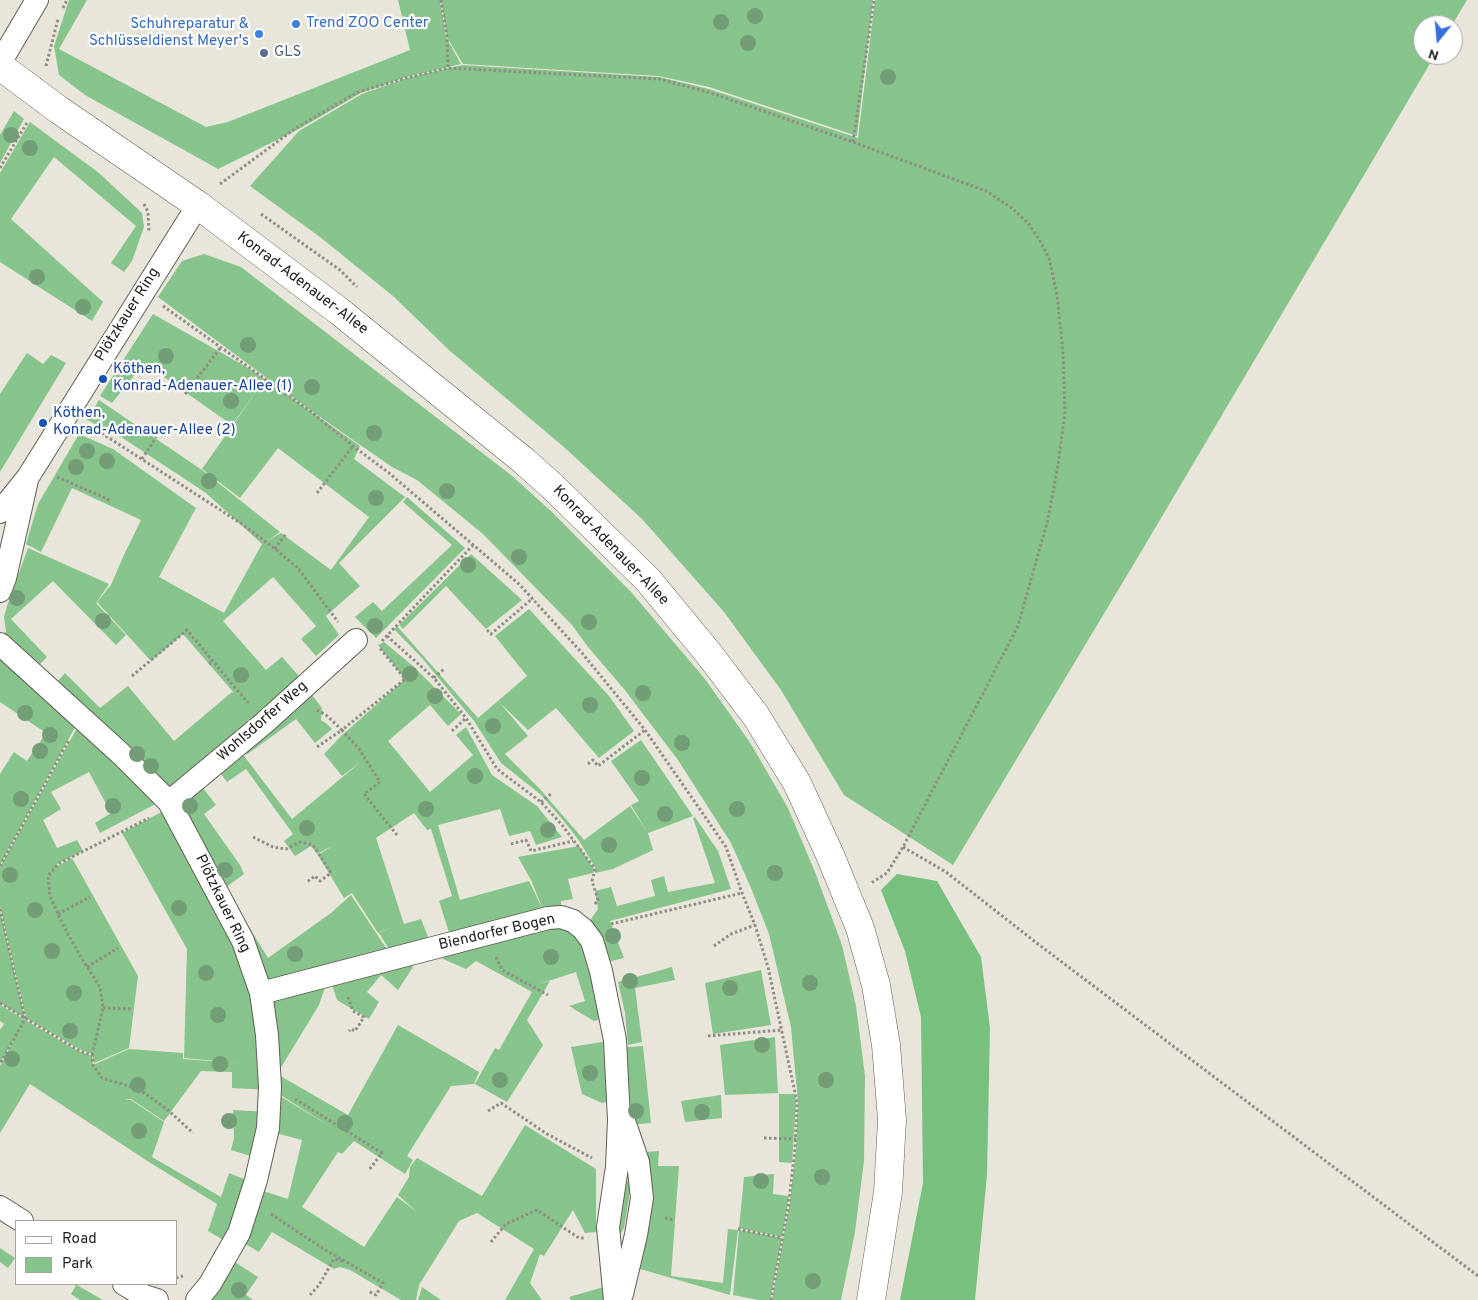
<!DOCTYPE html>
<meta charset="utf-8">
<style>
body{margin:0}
#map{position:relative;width:1478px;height:1300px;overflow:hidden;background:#e8e5db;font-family:Overpass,sans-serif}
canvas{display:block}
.legend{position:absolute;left:15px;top:1220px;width:162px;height:65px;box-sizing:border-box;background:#fff;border:1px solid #a5a5a3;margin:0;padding:6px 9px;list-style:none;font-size:15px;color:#1f1e1a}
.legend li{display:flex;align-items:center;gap:10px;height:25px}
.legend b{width:25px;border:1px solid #a5a5a3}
.north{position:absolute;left:1413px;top:15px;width:50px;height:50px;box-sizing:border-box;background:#fff;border:1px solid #a5a5a3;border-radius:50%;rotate:197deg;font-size:14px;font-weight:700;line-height:20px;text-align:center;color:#1f1e1a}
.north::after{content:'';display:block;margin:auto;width:18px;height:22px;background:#376ede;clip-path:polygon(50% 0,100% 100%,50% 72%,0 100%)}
</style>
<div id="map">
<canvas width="1478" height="1300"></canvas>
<ul class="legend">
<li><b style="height:6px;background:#fff"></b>Road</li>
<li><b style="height:14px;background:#86c48b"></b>Park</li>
</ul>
<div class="north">N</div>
</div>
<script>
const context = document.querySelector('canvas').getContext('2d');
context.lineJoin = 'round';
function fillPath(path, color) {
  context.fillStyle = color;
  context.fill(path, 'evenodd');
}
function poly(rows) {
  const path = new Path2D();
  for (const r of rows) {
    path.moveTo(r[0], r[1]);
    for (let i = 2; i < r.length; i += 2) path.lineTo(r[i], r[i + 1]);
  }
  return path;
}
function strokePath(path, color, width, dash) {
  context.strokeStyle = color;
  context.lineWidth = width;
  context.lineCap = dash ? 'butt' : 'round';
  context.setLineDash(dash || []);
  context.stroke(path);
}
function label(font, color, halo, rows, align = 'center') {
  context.font = font + ' Overpass,sans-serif';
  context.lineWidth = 4.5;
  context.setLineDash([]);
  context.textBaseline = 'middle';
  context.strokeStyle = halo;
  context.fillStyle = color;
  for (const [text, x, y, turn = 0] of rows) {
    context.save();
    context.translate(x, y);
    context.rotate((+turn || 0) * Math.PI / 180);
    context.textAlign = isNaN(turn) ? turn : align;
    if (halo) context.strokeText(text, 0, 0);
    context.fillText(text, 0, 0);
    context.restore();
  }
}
const green = poly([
 [69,0,87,0,59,49,206,127,228,122,410,50,398,0,440,0,446,37,461,64,406,77,361,93,297,130,218,169,85,95,59,75,54,46],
 [441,0,873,0,857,136,709,87,659,76,463,64,447,37],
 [875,0,1467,0,1452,25,1423,25,1423,55,1435,55,1138,557,953,865,844,795,781,690,724,612,642,519,565,448,449,350,393,296,320,237,250,186,299,131,362,94,407,78,462,65,659,77,709,89,858,138],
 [14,111,24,119,0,163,0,135],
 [30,122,99,173,142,213,144,227,132,261,124,272,111,263,136,226,54,157,11,219,103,302,92,321,0,262,0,173],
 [204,254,241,267,511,475,553,513,631,592,705,679,751,744,788,808,815,872,842,945,856,1006,865,1076,864,1161,855,1232,841,1300,772,1300,790,1202,796,1148,798,1102,791,1027,769,934,751,888,731,843,678,760,624,689,588,647,572,625,483,534,417,480,392,467,310,410,158,297,182,261],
 [153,314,250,369,360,446,354,459,405,497,339,563,360,586,326,616,339,635,316,656,301,639,316,626,273,577,223,621,266,670,282,657,306,684,306,687,322,708,321,720,327,724,332,729,315,743,296,719,246,755,248,745,244,756,292,819,363,760,342,776,324,754,340,737,405,679,378,645,384,642,413,666,461,714,448,726,430,705,388,741,430,792,473,755,456,735,466,727,492,775,537,806,562,837,536,845,530,831,509,836,500,809,438,825,460,900,529,881,544,912,531,880,518,857,579,846,594,869,593,873,568,879,573,899,561,901,561,910,452,942,439,901,452,896,431,829,427,830,414,813,376,838,404,924,421,919,432,947,394,957,379,933,395,926,378,933,352,893,344,898,318,855,334,845,317,854,311,846,295,856,284,841,293,834,246,769,227,782,214,765,169,802,51,689,65,673,100,708,128,686,174,741,232,692,234,693,183,634,151,661,97,602,111,585,123,557,224,613,262,544,206,493,115,433,87,420,99,400,202,470,280,532,267,541,281,533,331,570,369,517,278,448,240,498,202,469,263,382,232,425,144,363,112,403,100,396],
 [27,353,43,364,51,355,66,363,0,472,0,394],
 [79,434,113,449,196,508,159,577,123,557,141,520,72,488,41,552,26,544,38,504],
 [407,497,465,548,376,638,355,617,373,602,382,611,452,545,403,502],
 [28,548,109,584,96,603,126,635,116,645,53,581,11,619,47,657,32,672,0,643,6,631,4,617,7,606],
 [471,554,522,600,486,629,446,586,403,629,399,625],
 [529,609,609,696,634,731,599,758,556,708,528,730,500,703,528,736,505,754,539,788,584,840,630,806,648,833,653,850,613,869,595,873,596,869,578,839,562,819,540,794,501,763,474,721,422,658,394,629,397,626,478,718,527,676,495,636],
 [0,652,80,718,0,865,0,774,14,752,27,761,46,733,0,702],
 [82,719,165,799,100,833,95,823,111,813,89,772,51,792,61,809,43,820,57,848,77,840,83,851,57,864,58,866,72,858,138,976,129,1048,94,1063,92,1054,79,1049,26,1018,0,906,0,867],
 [641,740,693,816,648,833,631,805,639,801,611,761],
 [197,780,216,805,204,814,240,865,244,874,225,888,268,958,331,913,351,895,392,957,261,992,170,803],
 [171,807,242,941,269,1090,232,1088,232,1072,201,1071,164,1121,131,1099,124,1100,131,1100,164,1122,152,1157,221,1197,229,1173,254,1183,232,1245,208,1231,217,1204,149,1162,30,1084,0,1133,0,1066,16,1036,0,1063,0,1030,4,1024,0,1021,0,1005,78,1051,92,1056,93,1065,129,1049,183,1053,183,1059,239,1063,184,1058,187,949,122,833],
 [695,817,718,851,731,889,610,921,624,958,599,964,584,929,598,909,595,891,611,887,617,906,655,896,651,880,664,876,668,892,715,883,693,818],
 [0,911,25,1018,0,1003],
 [572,922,610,1017,594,1021,569,1006,585,1001,576,972,539,984,550,981,527,1020,543,1045,507,1102,475,1084,495,1048,499,1050,532,992,476,961,466,969,443,959,447,945],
 [410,954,413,967,398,990,381,975,367,992,379,1002,369,1019,337,1000,329,975],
 [672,967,675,980,635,988,642,1042,628,1045,625,1013,618,982],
 [761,970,771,1025,713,1034,705,983],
 [329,976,319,1005,277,1074,348,1115,398,1025,479,1072,474,1084,451,1086,407,1156,413,1160,405,1174,354,1141,342,1154,338,1152,302,1207,364,1247,397,1197,416,1211,398,1195,409,1177,410,1167,417,1158,482,1196,525,1125,596,1169,596,1232,585,1233,573,1210,544,1256,540,1254,530,1283,542,1300,505,1300,534,1249,477,1213,459,1221,419,1285,416,1300,401,1300,350,1270,340,1267,334,1269,272,1232,259,1252,237,1239,254,1188,288,1199,302,1140,268,1131,270,1090,331,1127,271,1089,262,994],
 [775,1037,778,1093,725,1095,720,1045],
 [614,1040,619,1099,602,1103,582,1094,571,1047],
 [643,1046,651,1123,626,1125,616,1048],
 [779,1094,795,1094,796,1102,792,1163,779,1162],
 [721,1095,722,1118,685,1122,681,1101],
 [233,1110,268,1112,260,1159,231,1150,234,1138],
 [659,1151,658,1166,679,1166,671,1276,723,1283,728,1229,738,1230,730,1295,630,1266,644,1152],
 [774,1174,773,1194,789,1196,782,1237,739,1228,744,1177],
 [622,1179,631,1182,629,1198,624,1228,615,1241],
 [739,1230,782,1238,770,1300,758,1300,733,1295],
 [0,1248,15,1258,8,1268,0,1262],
 [227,1257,258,1277,246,1295,253,1300,198,1300],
 [73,1284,75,1284,103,1300,80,1300,71,1294,76,1286],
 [614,1284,615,1300,571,1300,569,1297],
 [422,1287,441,1300,418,1300]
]);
const forest = poly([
 [897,874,937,881,981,957,990,1028,987,1175,975,1300,900,1300,923,1183,921,1017,905,951,881,890]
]);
const path = poly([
 [441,0,447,37,448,68],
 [63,8,67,0],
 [46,66,58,19],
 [853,142,874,0],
 [0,168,28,121],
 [220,184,296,128,358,92,406,78,448,68,659,79,708,92,853,142,986,191,1012,208,1028,223,1039,239,1049,258,1057,295,1063,353,1065,412,1058,465,1048,519,1018,626,903,847,887,873,871,883],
 [144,204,148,212,149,232],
 [261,214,340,270,357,287],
 [163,306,310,411,353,446,389,473,519,584,582,653,645,730,726,847,742,893,755,925,768,967,797,1102,795,1148,789,1202,771,1300],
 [185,394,221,347],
 [89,425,242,524,275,549,298,568,338,622],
 [142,459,156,437],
 [57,477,108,499,106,503],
 [317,493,353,446],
 [275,549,286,534],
 [487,630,491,634,533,598],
 [387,636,434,678,466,718,497,769,541,802,562,825,595,869,592,881,598,900,594,905],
 [382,641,473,545],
 [209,664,213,661],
 [132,676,187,630,248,703],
 [434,678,444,669],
 [317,710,326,715,342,730,405,679,379,647],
 [452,731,466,718],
 [317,747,342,730,359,749,380,782,364,794,397,835],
 [588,764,593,760,598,766,645,730],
 [541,802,551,794],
 [253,837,273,847,286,849,300,842,313,845,331,873,320,881,315,876,307,882],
 [511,844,526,840,531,851,573,841],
 [903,847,946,872,1038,944,1478,1276],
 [0,866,69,740],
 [0,909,25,1019,0,1064],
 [58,914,90,897],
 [611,924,742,893],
 [714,946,731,934,755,925],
 [496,957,502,970,548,995],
 [87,967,118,948],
 [348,997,353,1011,364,1017,355,1031,351,1029,349,1031],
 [0,1003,78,1050,92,1055,93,1065,102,1078,139,1089,169,1111,193,1133],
 [103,1008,133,1009],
 [708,1036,781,1030],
 [92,1055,103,1008,100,987,79,954,62,923,50,896,48,876,58,864,149,818],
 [295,1099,382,1153,369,1170],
 [488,1111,501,1103,547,1134,592,1158],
 [764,1138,796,1139],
 [271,1214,322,1248,383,1283,376,1295,368,1291],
 [665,1218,674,1220],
 [738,1229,782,1238],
 [491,1242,506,1224,537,1210,579,1238,584,1238],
 [176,1278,183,1276],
 [310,1295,319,1285,334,1259,345,1262]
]);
const minor = poly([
 [0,63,37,0],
 [0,512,28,477,198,205],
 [0,591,5,578,27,480],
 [0,644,121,754,169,802,243,941,261,993,267,1035,270,1087,268,1128,256,1180,239,1233,210,1284,197,1300],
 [169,802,263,724,356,640],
 [261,993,548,918,561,917,573,921,583,929,592,941,601,971,615,1040,619,1120,617,1167,608,1227,615,1300],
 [0,1207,22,1221],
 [124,1284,144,1296,157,1300],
 [622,1294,636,1235,642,1198,638,1162,624,1121]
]);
const secondary = poly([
 [0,66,59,110,198,205,339,311,524,461,552,486,648,580,709,654,756,716,797,783,830,855,860,928,876,985,886,1045,892,1120,888,1192,871,1300]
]);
const trees = [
 [755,16],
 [721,22],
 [748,43],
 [888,77],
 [11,135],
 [30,148],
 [37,277],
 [83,307],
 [248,345],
 [166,356],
 [312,387],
 [231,401],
 [374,433],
 [87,451],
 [107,461],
 [76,467],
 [209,481],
 [447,491],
 [376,498],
 [519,557],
 [468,565],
 [17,598],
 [103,621],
 [589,622],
 [375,626],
 [410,674],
 [241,675],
 [643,693],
 [435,696],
 [590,705],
 [25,713],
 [493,726],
 [50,735],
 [682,743],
 [40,751],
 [137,754],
 [151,766],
 [475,776],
 [642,778],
 [21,799],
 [113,806],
 [190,806],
 [426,809],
 [737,809],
 [665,814],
 [307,828],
 [548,830],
 [609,845],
 [225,870],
 [775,873],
 [10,875],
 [179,908],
 [35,910],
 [613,936],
 [52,951],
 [295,954],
 [551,957],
 [206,973],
 [630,981],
 [810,983],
 [730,988],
 [74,993],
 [218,1015],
 [70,1031],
 [762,1045],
 [12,1059],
 [220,1064],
 [590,1073],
 [500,1080],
 [826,1080],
 [138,1085],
 [636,1111],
 [702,1112],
 [229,1121],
 [345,1123],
 [139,1131],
 [822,1177],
 [761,1181],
 [813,1281],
 [239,1290]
];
const markers = [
 [296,24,5,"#3f7fe0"],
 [259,34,5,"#3f7fe0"],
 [264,53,5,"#5c6f8a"],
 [103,379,5,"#1a4fb4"],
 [43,423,5,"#1a4fb4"]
];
const shopNames = [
 ["Trend ZOO Center",306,24],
 ["Schuhreparatur &",249,25,"right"],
 ["Schlüsseldienst Meyer's",249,42,"right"]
];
const serviceNames = [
 ["GLS",274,53]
];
const streetNames = [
 ["Konrad-Adenauer-Allee",302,284,37],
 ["Plötzkauer Ring",128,315,-58],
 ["Konrad-Adenauer-Allee",610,546,46],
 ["Wohlsdorfer Weg",263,722,-41],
 ["Plötzkauer Ring",222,904,64],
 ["Biendorfer Bogen",497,933,-13]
];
const transitNames = [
 ["Köthen,",113,370],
 ["Konrad-Adenauer-Allee (1)",113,387],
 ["Köthen,",53,414],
 ["Konrad-Adenauer-Allee (2)",53,431]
];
fillPath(green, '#86c48b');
fillPath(forest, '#77c07e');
strokePath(minor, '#625f57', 24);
strokePath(secondary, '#625f57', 29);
strokePath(path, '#8f8c85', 3, [2.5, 2.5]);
strokePath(minor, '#fff', 22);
strokePath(secondary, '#fff', 28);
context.fillStyle = '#739d77';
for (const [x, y] of trees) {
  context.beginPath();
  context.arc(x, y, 8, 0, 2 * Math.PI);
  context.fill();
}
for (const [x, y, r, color] of markers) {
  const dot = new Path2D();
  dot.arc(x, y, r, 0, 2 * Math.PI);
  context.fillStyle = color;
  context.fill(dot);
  strokePath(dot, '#fff', 2);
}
label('15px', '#366cbe', '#fff', shopNames, 'left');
label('15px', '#4e5e75', '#fff', serviceNames, 'left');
label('15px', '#1f1e1a', '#fff', streetNames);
label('15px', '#164399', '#fff', transitNames, 'left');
</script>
